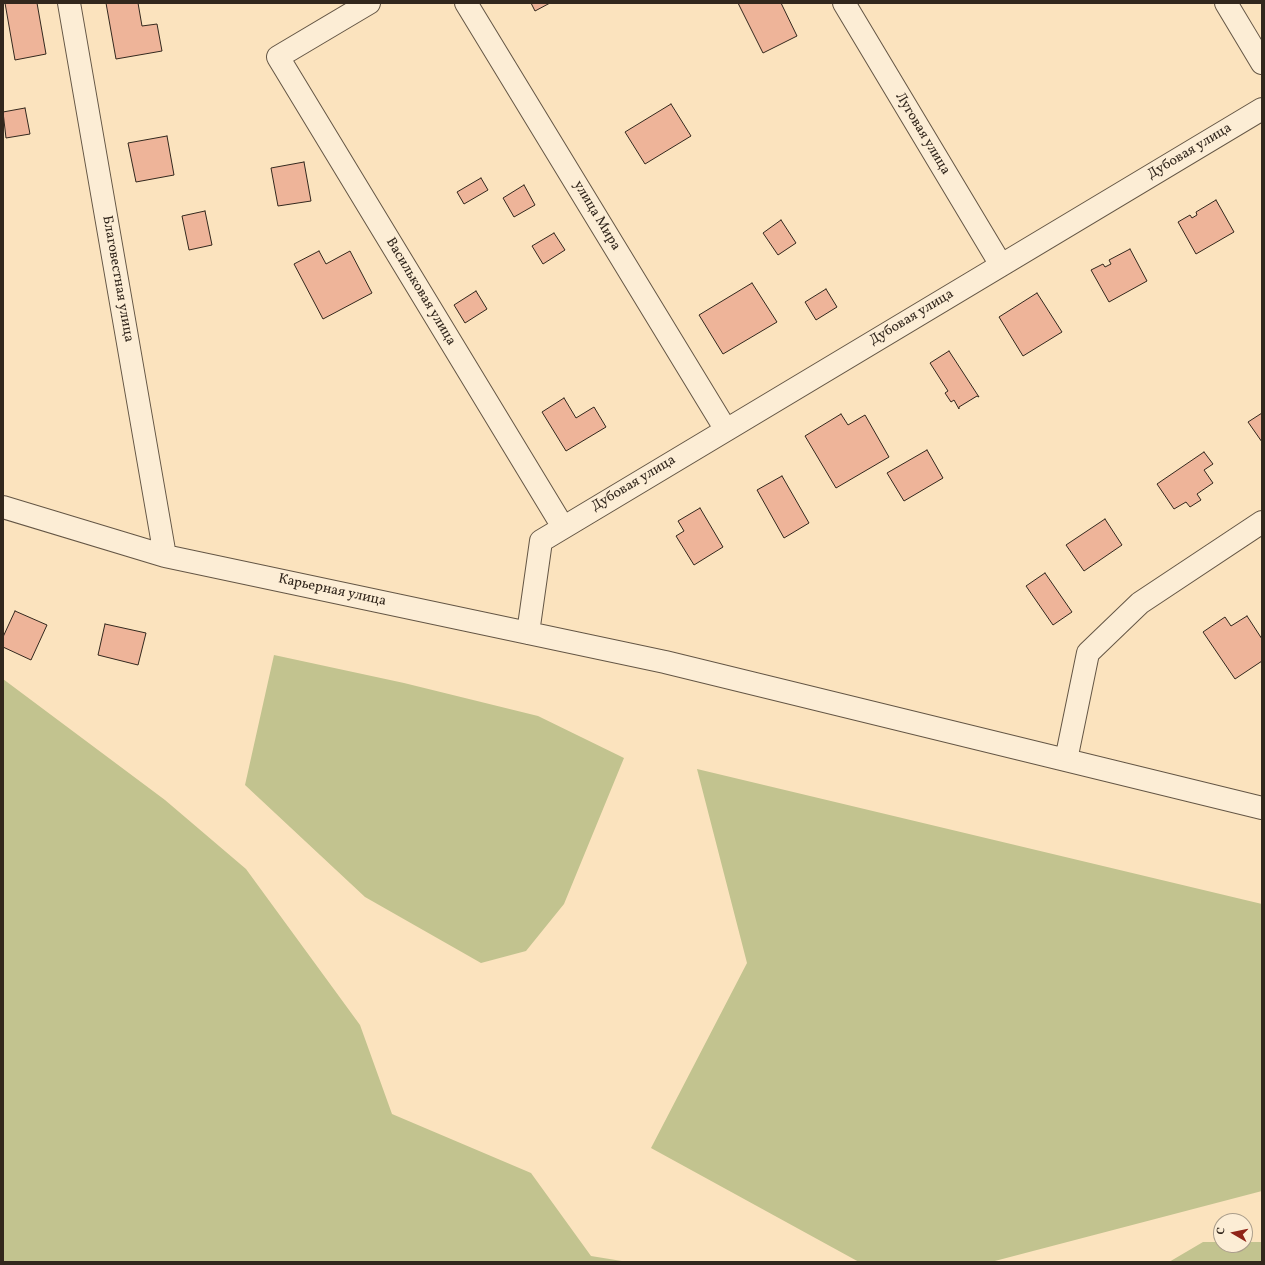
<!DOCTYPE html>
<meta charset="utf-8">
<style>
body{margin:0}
#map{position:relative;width:1265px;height:1265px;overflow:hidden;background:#fbe3be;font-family:Vollkorn,serif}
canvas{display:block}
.frame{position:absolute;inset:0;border:4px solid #32271d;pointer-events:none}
.north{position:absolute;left:1213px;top:1213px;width:40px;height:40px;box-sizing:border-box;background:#fcedd5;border:1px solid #ab9e8b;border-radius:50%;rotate:279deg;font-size:11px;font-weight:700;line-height:16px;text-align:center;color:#32271d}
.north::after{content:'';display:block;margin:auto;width:14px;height:18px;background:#8f2418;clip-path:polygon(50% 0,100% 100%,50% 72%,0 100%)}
</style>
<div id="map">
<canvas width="1265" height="1265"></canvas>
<div class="frame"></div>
<div class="north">С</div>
</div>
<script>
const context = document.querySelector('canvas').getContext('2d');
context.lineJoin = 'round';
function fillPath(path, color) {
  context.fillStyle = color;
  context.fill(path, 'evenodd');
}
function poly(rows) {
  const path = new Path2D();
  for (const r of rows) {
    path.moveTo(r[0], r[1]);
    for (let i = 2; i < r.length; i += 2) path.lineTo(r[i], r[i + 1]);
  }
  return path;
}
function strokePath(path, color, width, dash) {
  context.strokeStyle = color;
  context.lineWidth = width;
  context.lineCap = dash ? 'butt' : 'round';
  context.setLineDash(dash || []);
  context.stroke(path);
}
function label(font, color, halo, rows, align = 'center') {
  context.font = font + ' Vollkorn,serif';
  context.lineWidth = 3;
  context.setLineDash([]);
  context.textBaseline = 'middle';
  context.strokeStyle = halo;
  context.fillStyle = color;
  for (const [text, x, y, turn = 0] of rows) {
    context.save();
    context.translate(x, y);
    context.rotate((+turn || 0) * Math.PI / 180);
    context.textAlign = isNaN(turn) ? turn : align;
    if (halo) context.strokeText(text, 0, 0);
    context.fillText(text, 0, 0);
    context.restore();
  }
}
const green = poly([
 [274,655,404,683,538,716,624,758,564,904,526,951,481,963,365,897,245,785],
 [3,679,165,800,246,869,360,1025,392,1114,531,1173,591,1256,628,1262,3,1262],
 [697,769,1262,904,1262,1191,991,1262,859,1262,651,1148,747,963],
 [1203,1242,1221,1242,1221,1245,1245,1245,1245,1242,1262,1242,1262,1262,1169,1262]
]);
const building = poly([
 [5,3,37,3,46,54,15,60,5,3],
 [106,3,138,3,142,26,157,24,162,51,116,59,106,3],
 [531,3,550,3,535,11,531,3],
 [738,3,781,3,797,36,763,53,738,3],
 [671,104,691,136,645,164,625,132,671,104],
 [25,108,30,134,6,138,3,112,25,108],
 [167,136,174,175,136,182,128,143,167,136],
 [304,162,311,201,278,206,271,168,304,162],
 [481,178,488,190,464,204,457,192,481,178],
 [524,185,535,205,514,217,503,198,524,185],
 [1216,200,1234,232,1196,254,1178,222,1190,215,1192,218,1197,215,1196,212,1216,200],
 [205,211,212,245,189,250,182,216,205,211],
 [781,220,796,243,778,255,763,233,781,220],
 [554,233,565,250,543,264,532,246,554,233],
 [1130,249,1147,281,1109,302,1091,270,1103,264,1105,267,1111,264,1109,260,1130,249],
 [319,251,326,264,350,251,372,293,323,319,294,264,319,251],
 [752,283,777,322,723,354,699,315,752,283],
 [826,289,837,307,816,320,805,302,826,289],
 [476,291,487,309,465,323,454,305,476,291],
 [1037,293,1062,332,1023,356,999,317,1037,293],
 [949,351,979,397,977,396,959,407,959,409,954,400,951,402,945,393,948,391,930,363,949,351],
 [564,398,576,418,594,407,606,427,566,451,542,412,564,398],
 [1262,413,1262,442,1248,422,1262,413],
 [841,414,848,425,865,415,889,457,836,488,805,436,841,414],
 [927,450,943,478,904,501,887,473,927,450],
 [1204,452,1213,464,1204,470,1213,483,1197,494,1201,500,1190,507,1186,502,1174,509,1157,484,1204,452],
 [782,476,809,523,784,538,757,490,782,476],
 [700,508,723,547,694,565,676,536,684,531,678,521,700,508],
 [1105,519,1122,545,1084,571,1066,545,1105,519],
 [1045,573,1072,612,1053,625,1026,586,1045,573],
 [15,611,47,625,31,660,3,647,3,637,15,611],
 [1247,616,1262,639,1262,661,1235,679,1203,632,1225,617,1231,626,1247,616],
 [105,624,146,633,138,665,98,655,105,624]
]);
const minor = poly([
 [69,3,165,556],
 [369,3,278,57,563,527],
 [466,3,726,430],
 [844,3,1001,265],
 [1226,3,1262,63],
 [3,507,165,556,665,662,1262,808],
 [528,633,541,541,1262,109],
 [1066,760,1088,653,1140,603,1262,522]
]);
const streetNames = [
 ["Луговая улица",922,134,59],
 ["Дубовая улица",1190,152,-31],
 ["улица Мира",596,216,59],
 ["Благовестная улица",117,279,80],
 ["Васильковая улица",420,292,59],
 ["Дубовая улица",912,318,-31],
 ["Дубовая улица",634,484,-31],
 ["Карьерная улица",332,591,12]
];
fillPath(green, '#c2c38f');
fillPath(building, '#eeb499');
strokePath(building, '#32271d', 1);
strokePath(minor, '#645645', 24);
strokePath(minor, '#fcedd5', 22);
label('14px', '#32271d', '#fcedd5', streetNames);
</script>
